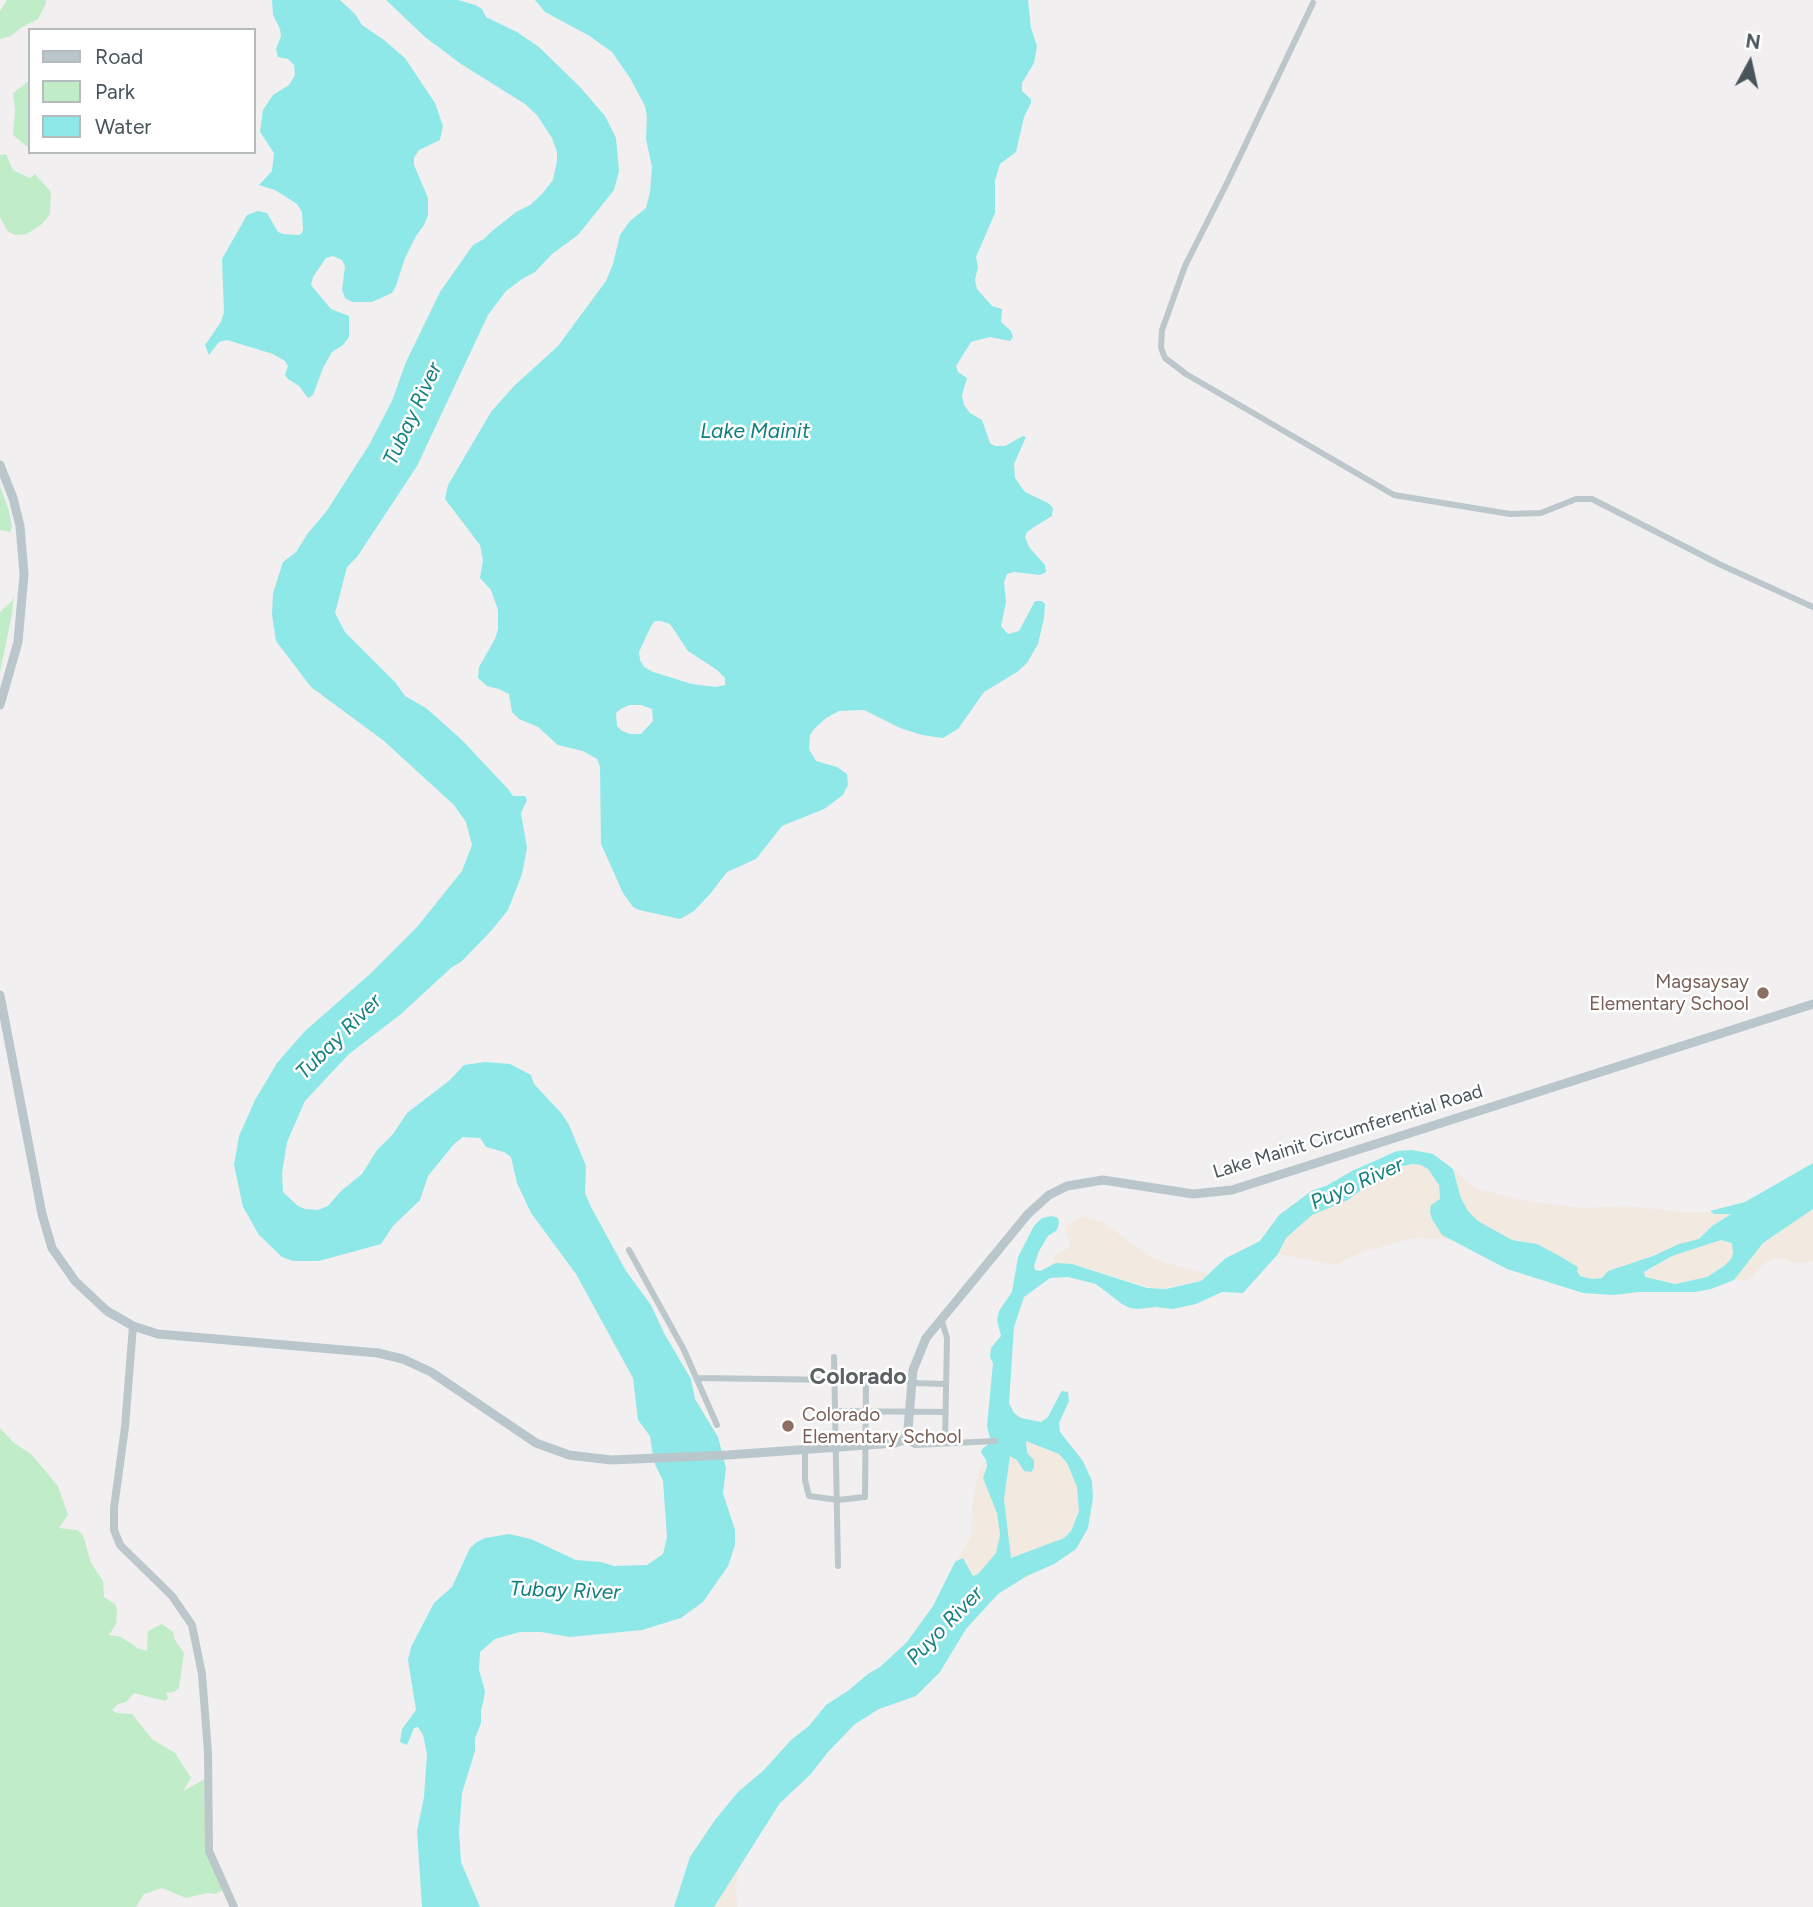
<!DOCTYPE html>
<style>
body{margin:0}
#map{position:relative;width:1813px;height:1907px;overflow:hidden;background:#f1eff0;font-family:Figtree,sans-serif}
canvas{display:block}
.legend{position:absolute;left:28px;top:28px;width:228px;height:126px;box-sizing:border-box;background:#fff;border:2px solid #b6bbbe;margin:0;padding:9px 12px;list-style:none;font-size:21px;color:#48565c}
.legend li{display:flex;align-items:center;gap:14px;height:35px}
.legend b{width:35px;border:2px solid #b6bbbe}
.north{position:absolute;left:1715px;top:28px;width:70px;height:70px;-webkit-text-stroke:5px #fff;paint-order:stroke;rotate:8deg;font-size:19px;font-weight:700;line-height:28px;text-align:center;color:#48565c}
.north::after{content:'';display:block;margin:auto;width:24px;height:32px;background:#48565c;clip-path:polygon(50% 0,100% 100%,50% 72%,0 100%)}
</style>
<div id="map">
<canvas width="1813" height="1907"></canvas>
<ul class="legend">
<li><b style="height:9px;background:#b9c7cd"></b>Road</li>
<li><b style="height:19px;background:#c0edc8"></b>Park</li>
<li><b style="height:19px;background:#8fe8e8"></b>Water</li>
</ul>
<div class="north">N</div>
</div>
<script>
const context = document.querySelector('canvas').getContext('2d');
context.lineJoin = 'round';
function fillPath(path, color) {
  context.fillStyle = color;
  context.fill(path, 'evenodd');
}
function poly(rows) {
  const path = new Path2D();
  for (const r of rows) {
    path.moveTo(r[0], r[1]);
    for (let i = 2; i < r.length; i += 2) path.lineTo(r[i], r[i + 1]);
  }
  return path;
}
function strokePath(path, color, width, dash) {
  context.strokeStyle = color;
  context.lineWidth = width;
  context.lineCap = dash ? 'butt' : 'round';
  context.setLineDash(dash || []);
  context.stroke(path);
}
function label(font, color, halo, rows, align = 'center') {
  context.font = font + ' Figtree,sans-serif';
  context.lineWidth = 5;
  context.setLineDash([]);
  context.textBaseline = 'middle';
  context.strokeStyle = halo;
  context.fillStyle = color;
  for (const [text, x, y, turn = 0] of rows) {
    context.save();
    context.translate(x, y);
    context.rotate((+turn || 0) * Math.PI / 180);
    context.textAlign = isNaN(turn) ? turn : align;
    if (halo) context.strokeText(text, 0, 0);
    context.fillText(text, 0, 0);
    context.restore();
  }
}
const green = poly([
 [7,0,46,0,46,3,38,19,22,27,11,36,0,39,0,11],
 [30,80,30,146,29,148,13,135,15,110,13,93],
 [6,154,13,170,30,178,35,174,51,192,50,214,42,224,27,234,16,235,8,232,0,217,0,155],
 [0,486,9,511,12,527,10,532,0,530],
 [14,594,12,614,0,672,0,612,12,601],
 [0,1428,13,1442,32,1455,58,1486,68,1515,59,1528,77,1530,83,1535,91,1563,103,1581,104,1597,115,1604,117,1609,116,1624,109,1635,121,1637,139,1649,147,1651,148,1631,162,1624,173,1632,175,1640,184,1653,179,1688,174,1692,166,1693,168,1698,165,1701,134,1693,126,1702,118,1704,112,1710,117,1713,132,1714,152,1739,175,1753,191,1778,183,1791,207,1778,206,1834,223,1890,216,1894,207,1893,186,1898,162,1888,144,1894,136,1907,0,1907]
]);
const sand = poly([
 [1413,1164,1421,1165,1428,1169,1438,1185,1440,1200,1431,1205,1430,1211,1438,1230,1448,1239,1413,1238,1359,1253,1335,1265,1278,1254,1286,1238,1312,1215,1348,1200,1388,1169],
 [1453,1169,1477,1189,1532,1202,1584,1208,1627,1206,1682,1212,1732,1213,1712,1226,1699,1239,1608,1271,1602,1278,1592,1279,1580,1276,1577,1271,1577,1267,1556,1254,1524,1241,1512,1240,1478,1221,1468,1211,1461,1198],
 [1813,1209,1813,1262,1790,1263,1786,1258,1774,1259,1765,1263,1756,1271,1754,1277,1746,1280,1734,1280,1763,1243],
 [1081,1216,1104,1223,1150,1256,1166,1263,1208,1273,1201,1281,1157,1289,1072,1264,1050,1265,1055,1256,1071,1246,1066,1234,1066,1226],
 [1721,1240,1732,1243,1733,1253,1731,1259,1724,1266,1707,1277,1676,1284,1645,1278,1644,1273,1672,1256],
 [1026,1441,1059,1454,1067,1463,1077,1487,1079,1511,1071,1531,1064,1538,1011,1558,1004,1499,1010,1455,1017,1460,1024,1471,1027,1453],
 [986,1460,983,1478,997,1513,1000,1535,999,1545,996,1553,978,1574,973,1576,963,1558,955,1562,963,1551,971,1536,972,1503,980,1467],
 [739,1867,736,1887,737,1907,714,1907]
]);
const water = poly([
 [272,0,340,0,355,14,362,25,384,40,405,58,435,103,443,126,440,140,419,150,414,158,414,165,428,198,428,215,424,225,416,236,405,258,396,286,392,293,372,302,352,302,345,298,342,290,345,266,342,260,333,256,326,258,313,277,311,285,331,309,349,316,349,337,343,345,332,352,323,368,313,395,308,398,299,386,288,379,285,375,288,366,285,361,273,354,227,340,219,342,209,355,205,345,221,322,224,312,222,259,247,215,258,211,267,213,278,232,283,234,299,235,302,233,303,229,302,212,297,204,275,190,259,185,272,171,274,153,260,132,263,110,273,95,289,85,295,75,294,65,288,59,278,57,276,49,281,36,280,29,273,15],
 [386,0,458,0,475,5,482,9,486,17,517,32,539,47,580,87,605,116,616,138,619,171,614,190,578,235,552,254,535,272,522,279,506,291,488,315,417,466,357,557,347,567,335,613,345,632,395,682,405,696,426,708,461,739,508,789,513,796,525,796,527,800,521,813,527,848,522,874,508,910,491,931,461,962,452,967,401,1014,349,1054,305,1101,287,1142,282,1173,283,1192,298,1206,305,1209,318,1210,328,1206,341,1191,362,1174,377,1150,393,1134,407,1113,450,1080,464,1065,485,1062,510,1064,531,1075,534,1084,562,1114,569,1125,586,1166,585,1193,591,1207,626,1271,651,1305,664,1333,691,1379,695,1399,718,1437,726,1468,723,1493,735,1530,735,1545,728,1566,703,1602,681,1618,642,1630,570,1637,541,1632,520,1632,495,1639,480,1652,479,1670,485,1691,483,1703,481,1710,481,1723,475,1738,475,1751,462,1793,459,1832,461,1862,480,1907,422,1907,417,1831,424,1797,427,1754,423,1735,418,1727,414,1728,407,1745,400,1742,402,1729,416,1710,408,1660,411,1647,434,1603,452,1587,470,1548,477,1542,485,1538,509,1534,531,1539,576,1560,601,1562,614,1566,647,1565,663,1554,667,1537,663,1481,654,1462,650,1436,638,1420,633,1378,576,1274,531,1213,517,1183,511,1157,504,1152,486,1147,480,1138,463,1137,454,1144,428,1176,420,1200,393,1226,381,1244,319,1261,293,1261,282,1257,259,1235,243,1207,234,1165,239,1136,255,1100,277,1063,305,1031,370,974,417,927,462,871,472,845,466,822,454,805,384,741,311,687,276,641,272,615,273,593,283,562,296,552,308,533,326,512,369,445,392,401,406,362,440,292,473,245,484,239,492,231,516,212,530,205,542,194,553,180,557,161,557,152,552,138,537,115,525,104,461,64,425,37],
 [535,0,1028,0,1031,28,1037,46,1034,63,1022,83,1022,91,1031,99,1031,103,1024,117,1016,152,1000,164,995,180,995,213,976,257,978,267,975,280,977,289,992,306,1002,309,1001,322,1011,331,1013,337,1010,341,990,337,971,342,956,366,958,372,967,378,962,395,964,405,970,413,982,420,990,443,995,446,1005,446,1023,436,1026,437,1014,464,1015,478,1025,492,1048,503,1053,508,1052,516,1034,527,1027,532,1025,537,1029,547,1045,565,1046,572,1040,575,1014,572,1007,574,1004,582,1006,602,1001,626,1008,634,1019,631,1035,601,1042,601,1045,604,1044,618,1038,644,1027,663,1017,672,984,692,958,729,943,738,922,735,900,728,864,710,839,711,826,718,814,729,810,735,809,749,816,761,837,767,847,774,848,785,843,795,824,809,782,826,756,859,727,872,710,894,694,911,680,919,639,910,633,907,623,893,601,844,600,767,597,759,583,751,558,745,538,727,519,719,512,712,509,694,499,689,487,686,478,678,479,667,495,639,498,629,498,610,491,590,480,578,483,560,480,545,445,499,448,485,491,412,514,386,558,346,606,281,613,264,620,235,630,221,646,208,650,192,652,167,646,139,647,117,645,106,630,78,612,52,588,35,545,12],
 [655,621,661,621,670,624,688,651,717,670,725,678,725,685,716,687,692,684,653,672,644,667,640,660,639,652,651,626],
 [630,705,641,705,652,709,653,721,641,734,630,734,622,731,617,726,616,713,622,708],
 [1397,1151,1412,1150,1433,1154,1453,1169,1461,1198,1468,1211,1478,1221,1512,1240,1537,1244,1556,1254,1578,1267,1577,1271,1580,1276,1592,1279,1602,1278,1608,1271,1653,1256,1679,1244,1699,1239,1712,1226,1731,1214,1714,1214,1710,1211,1745,1202,1813,1163,1813,1209,1763,1243,1734,1280,1711,1289,1695,1292,1639,1292,1614,1295,1583,1293,1507,1269,1442,1235,1432,1219,1430,1211,1431,1205,1440,1199,1439,1185,1428,1169,1421,1165,1413,1164,1388,1169,1348,1200,1312,1215,1286,1238,1278,1254,1243,1293,1222,1292,1196,1304,1173,1309,1155,1307,1138,1309,1130,1308,1122,1304,1096,1284,1068,1277,1050,1278,1024,1297,1014,1327,1009,1403,1014,1413,1021,1418,1041,1422,1048,1417,1060,1394,1062,1391,1068,1392,1069,1401,1059,1423,1060,1432,1083,1461,1092,1481,1093,1498,1088,1528,1076,1549,1054,1564,1027,1576,998,1594,966,1629,940,1672,916,1696,879,1709,855,1724,828,1752,810,1775,780,1803,714,1907,674,1907,690,1857,715,1820,738,1792,764,1770,791,1740,809,1726,826,1705,849,1690,868,1674,880,1667,907,1642,933,1606,955,1562,963,1558,973,1576,978,1574,996,1553,1000,1535,997,1513,983,1478,987,1466,986,1460,981,1452,982,1449,990,1443,990,1438,987,1426,993,1363,990,1357,991,1348,1001,1336,997,1320,999,1311,1012,1292,1018,1257,1034,1226,1042,1218,1052,1216,1058,1218,1059,1223,1057,1230,1048,1236,1039,1251,1034,1266,1035,1270,1040,1271,1056,1263,1072,1264,1147,1288,1166,1289,1201,1281,1226,1258,1260,1241,1279,1215,1313,1190,1326,1186,1352,1171],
 [1721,1240,1732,1243,1733,1253,1731,1259,1724,1266,1707,1277,1675,1284,1645,1277,1644,1272,1672,1256],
 [1026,1441,1059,1454,1067,1463,1077,1487,1079,1511,1071,1531,1064,1538,1011,1558,1004,1499,1010,1456,1017,1460,1024,1471,1031,1472,1034,1468,1034,1460,1027,1453]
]);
const minor = poly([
 [1313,3,1228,181,1185,266,1162,330,1161,348,1165,358,1186,374,1394,495,1510,514,1541,513,1576,499,1592,499,1719,564,1813,607],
 [629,1250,684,1350,717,1425],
 [941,1318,947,1338,945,1443],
 [834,1357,838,1566],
 [697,1378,911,1381],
 [911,1383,945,1384],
 [836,1411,945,1412],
 [904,1440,915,1445,995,1441],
 [805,1449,805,1480,809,1496,838,1500,865,1497,866,1381]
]);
const tertiary = poly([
 [133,1326,125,1427,114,1508,114,1530,120,1545,172,1596,192,1625,202,1674,208,1753,209,1851,234,1907]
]);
const secondary = poly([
 [0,465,13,498,20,526,24,574,18,642,0,705],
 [0,995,42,1214,52,1248,75,1281,107,1311,133,1326,158,1334,378,1353,403,1359,431,1372,536,1443,569,1455,611,1460,728,1455,895,1443,904,1440,908,1429,913,1370,926,1338,1028,1214,1049,1195,1067,1186,1103,1180,1193,1194,1232,1190,1813,1004]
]);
const markers = [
 [1763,993,7,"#8d6e63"],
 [788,1426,7,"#8d6e63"]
];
const educationNames = [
 ["Magsaysay",1749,982],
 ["Elementary School",1749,1004],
 ["Colorado",802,1415,"left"],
 ["Elementary School",802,1437,"left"]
];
const streetNames = [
 ["Lake Mainit Circumferential Road",1348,1132,-17]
];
const waterNames = [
 ["Tubay River",413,414,-65],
 ["Lake Mainit",755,432],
 ["Tubay River",339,1037,-45],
 ["Puyo River",1357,1184,-24],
 ["Tubay River",565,1591,2],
 ["Puyo River",945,1626,-46]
];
const quarterNames = [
 ["Colorado",858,1377]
];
fillPath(green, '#c0edc8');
fillPath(sand, '#f2e9e1');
fillPath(water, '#8fe8e8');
strokePath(minor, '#bbc7cb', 6);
strokePath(tertiary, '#bbc7cb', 8);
strokePath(secondary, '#b9c7cd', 9);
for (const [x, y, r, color] of markers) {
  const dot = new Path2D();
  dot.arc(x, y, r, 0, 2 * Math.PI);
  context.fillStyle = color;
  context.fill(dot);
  strokePath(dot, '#fff', 2.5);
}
label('19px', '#785e54', '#fff', educationNames, 'right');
label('19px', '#48565c', '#fff', streetNames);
label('italic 21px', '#127f7f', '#fff', waterNames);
label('bold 23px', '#5c6164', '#fff', quarterNames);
</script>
